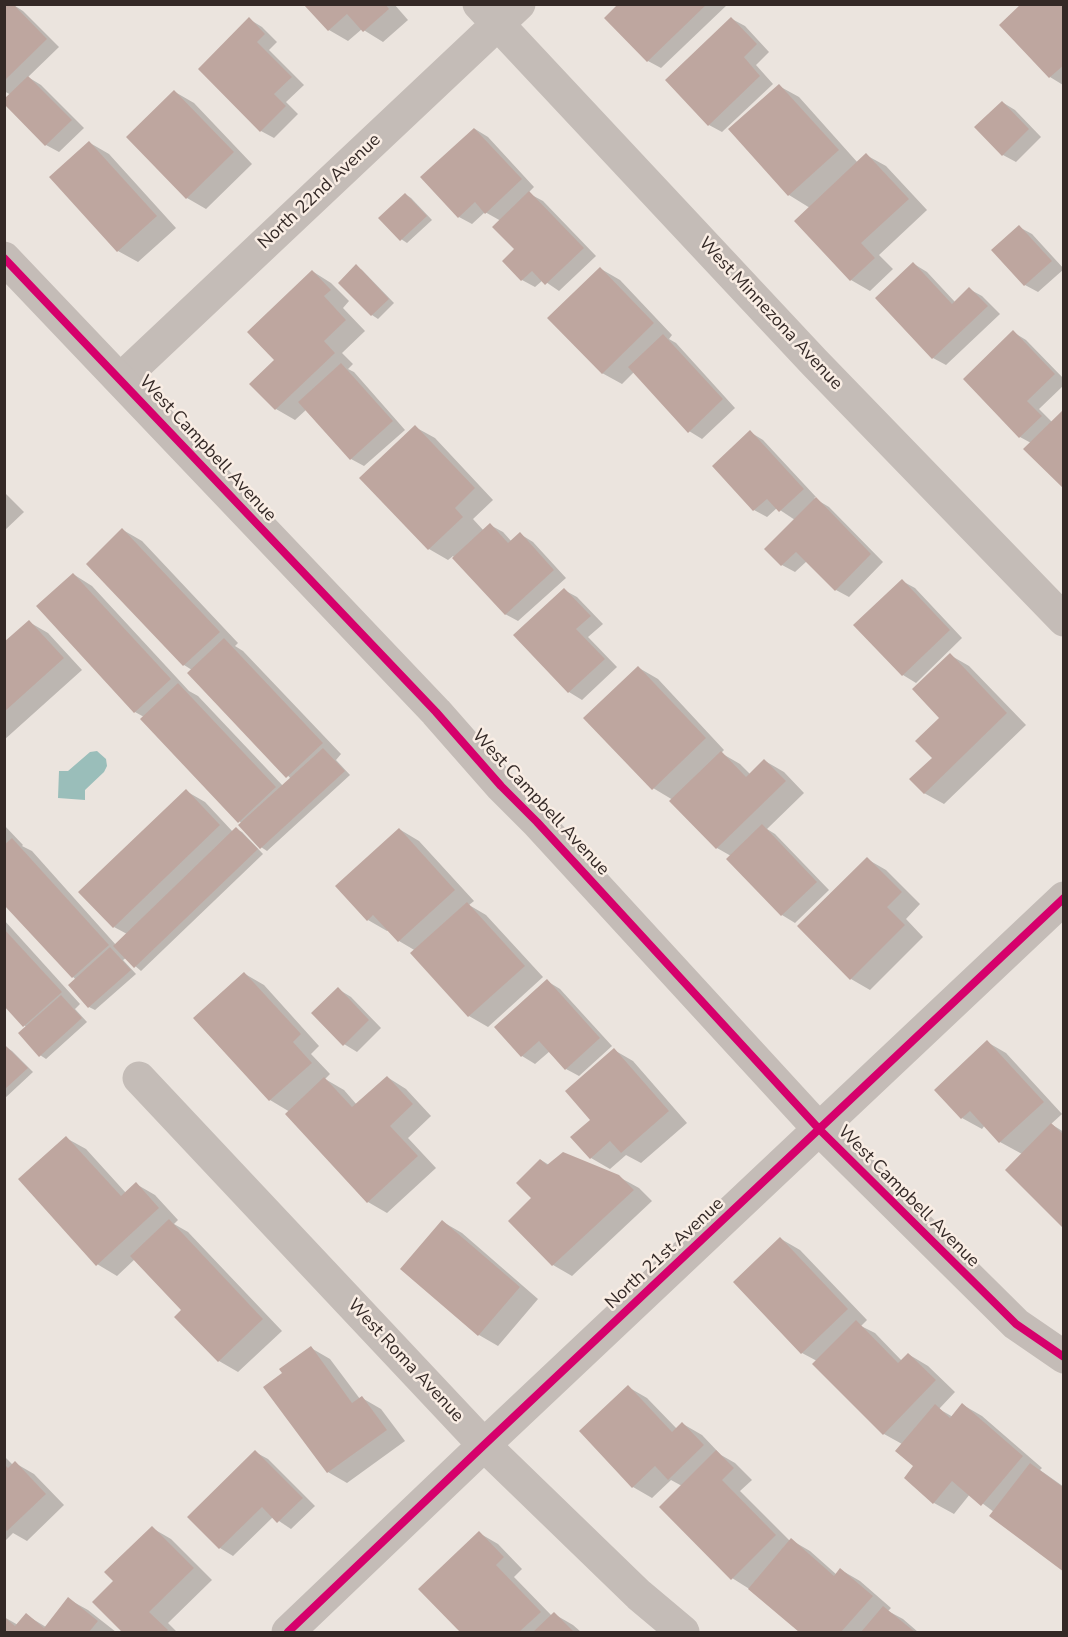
<!DOCTYPE html>
<style>
body{margin:0}
#map{position:relative;width:1068px;height:1637px;overflow:hidden;background:#ebe4de;font-family:"Nunito Sans",sans-serif}
canvas{display:block}
.frame{position:absolute;inset:0;border:6px solid #342926;pointer-events:none}
</style>
<div id="map">
<canvas width="1068" height="1637"></canvas>
<div class="frame"></div>
</div>
<script>
const context = document.querySelector('canvas').getContext('2d');
context.lineJoin = 'round';
function fillPath(path, color) {
  context.fillStyle = color;
  context.fill(path, 'evenodd');
}
function poly(rows) {
  const path = new Path2D();
  for (const r of rows) {
    path.moveTo(r[0], r[1]);
    for (let i = 2; i < r.length; i += 2) path.lineTo(r[i], r[i + 1]);
  }
  return path;
}
function strokePath(path, color, width, dash) {
  context.strokeStyle = color;
  context.lineWidth = width;
  context.lineCap = dash ? 'butt' : 'round';
  context.setLineDash(dash || []);
  context.stroke(path);
}
function label(font, color, halo, rows, align = 'center') {
  context.font = font + ' "Nunito Sans",sans-serif';
  context.lineWidth = 5;
  context.setLineDash([]);
  context.textBaseline = 'middle';
  context.strokeStyle = halo;
  context.fillStyle = color;
  for (const [text, x, y, turn = 0] of rows) {
    context.save();
    context.translate(x, y);
    context.rotate((+turn || 0) * Math.PI / 180);
    context.textAlign = isNaN(turn) ? turn : align;
    if (halo) context.strokeText(text, 0, 0);
    context.fillText(text, 0, 0);
    context.restore();
  }
}
const water = poly([
 [97,751,106,759,107,766,104,772,85,790,85,800,58,798,59,771,68,771,90,752]
]);
const shadow = poly([
 [4,4,12,4,23,11,59,47,28,77,41,85,84,128,59,152,46,145,4,102,11,95,4,91],
 [306,4,394,4,408,20,383,42,362,29,348,41,329,30],
 [620,4,728,4,661,68,648,61],
 [1064,4,1064,84,1063,85,1050,77],
 [249,19,262,27,277,42,269,50,304,85,286,102,298,114,274,138,261,131],
 [732,19,745,26,769,52,756,65,773,84,722,132,709,125],
 [779,86,799,97,858,163,866,155,886,166,927,210,879,255,893,269,870,291,851,280,810,208,789,195,730,130],
 [175,92,194,103,252,164,206,209,187,198],
 [1002,102,1015,110,1041,137,1016,162,1003,155],
 [475,129,488,137,534,187,528,193,543,201,596,256,559,291,543,280,535,287,522,280,516,249,501,221,485,212,472,224,459,217],
 [90,143,109,154,176,228,138,262,118,251,52,177],
 [405,194,411,198,432,220,407,243,401,239],
 [1019,227,1032,234,1064,269,1038,292,1025,285],
 [914,264,927,272,955,302,969,289,982,296,1000,314,946,365,933,358],
 [356,266,362,270,394,303,378,319,372,315,340,283],
 [601,269,620,280,672,335,669,339,676,343,735,408,702,439,689,431,634,372,622,384,602,373],
 [312,271,331,283,349,301,343,308,365,331,342,353,353,364,348,369,354,372,405,430,364,466,351,459,307,409,295,420,276,409,251,384,276,360],
 [1013,332,1026,340,1064,379,1064,385,1039,409,1052,422,1031,443,1020,437],
 [415,427,435,438,493,500,473,519,484,531,490,525,503,532,512,542,520,534,533,542,566,578,518,621,505,614,453,556,448,560,429,549,362,478],
 [750,432,763,440,816,497,814,498,829,507,883,562,849,597,836,590,807,561,795,572,782,565,766,549,795,520,777,508,767,517,754,510],
 [4,492,24,512,4,531],
 [123,530,142,541,238,643,235,646,243,651,341,754,336,760,350,775,267,851,261,847,242,824,142,719,144,717,135,712,73,574,92,586,189,691,198,696,283,786,291,779,192,670,184,665,88,564],
 [902,581,915,588,962,638,916,683,903,675],
 [564,590,577,597,603,624,588,637,617,667,582,700,569,692,516,635],
 [29,622,48,633,82,670,4,740,4,644],
 [950,655,969,666,1026,725,944,804,924,793,934,758],
 [639,668,658,679,724,750,721,753,740,764,751,775,765,761,784,772,804,793,767,829,775,834,829,890,795,923,782,915,728,859,731,856,717,848,673,800,653,788],
 [186,791,205,802,233,832,236,829,242,832,263,854,141,971,126,958,123,960,136,974,95,1010,89,1007,70,985,76,980,4,903,4,825,23,845,22,846,32,851,116,945,127,934,114,927],
 [399,829,419,841,474,901,469,905,486,915,543,977,488,1027,469,1016,412,954,416,951,399,941,389,930,387,931,368,920],
 [867,859,886,870,920,904,906,919,923,937,870,990,851,979],
 [4,920,80,1004,75,1009,87,1022,46,1059,40,1055,27,1028,4,1004],
 [245,974,264,985,319,1046,311,1054,330,1074,325,1079,344,1090,357,1105,387,1077,406,1089,431,1116,408,1138,436,1168,387,1213,368,1202,290,1112,270,1100,195,1018],
 [547,981,560,989,612,1046,579,1076,566,1069,550,1051,535,1064,522,1056,496,1027],
 [338,989,351,997,381,1028,357,1052,344,1044],
 [987,1042,1006,1053,1062,1114,1051,1124,1064,1132,1064,1227,1022,1154,1000,1142,985,1125,982,1129,962,1118],
 [6,1047,12,1051,33,1072,4,1099,4,1049],
 [614,1050,633,1061,687,1123,641,1163,626,1155,610,1169,591,1158,593,1120],
 [66,1138,86,1149,126,1193,136,1184,155,1195,178,1220,174,1224,188,1232,282,1331,238,1372,219,1361,183,1310,135,1259,117,1276,97,1264],
 [541,1160,549,1165,619,1177,639,1188,652,1201,572,1276,553,1265,533,1198],
 [443,1222,462,1233,538,1299,498,1346,479,1335],
 [781,1239,800,1250,867,1320,861,1326,875,1333,902,1361,908,1354,928,1366,955,1392,939,1409,953,1417,963,1405,982,1416,1042,1468,1040,1470,1064,1487,1064,1570,994,1512,970,1494,954,1514,934,1503,906,1478,915,1466,902,1444,884,1434,817,1361,802,1353],
 [311,1348,330,1359,360,1399,362,1398,381,1409,405,1441,347,1483,328,1472,284,1373],
 [628,1387,647,1398,677,1429,683,1424,702,1435,721,1455,735,1463,752,1480,740,1491,790,1541,791,1540,810,1551,837,1575,841,1570,860,1581,891,1608,888,1611,903,1619,918,1632,802,1632,751,1590,732,1578,682,1486,671,1480,652,1498,633,1487],
 [255,1452,268,1459,315,1506,291,1529,273,1517,233,1556,220,1548,189,1517],
 [4,1456,13,1465,15,1463,34,1474,64,1505,27,1541,13,1533,4,1542],
 [152,1528,171,1539,212,1580,168,1623,177,1632,124,1632,94,1602,115,1581],
 [479,1533,498,1544,522,1569,514,1577,552,1616,554,1614,573,1625,581,1632,462,1632,420,1589],
 [68,1599,88,1610,116,1632,4,1632,4,1617,18,1625,26,1615,46,1627]
]);
const building = poly([
 [7,4,13,4,47,39,5,80,5,7],
 [618,4,707,4,647,62,604,18],
 [1021,4,1064,4,1064,65,1049,78,999,25],
 [304,5,386,5,389,9,363,32,347,14,328,31],
 [249,17,265,34,257,42,292,77,274,94,286,106,260,132,198,69],
 [731,17,757,44,744,57,760,76,708,126,665,80],
 [28,76,72,120,45,146,4,104,4,99],
 [779,84,839,150,788,196,728,129],
 [174,90,234,152,186,199,126,137],
 [1002,101,1029,129,1002,156,974,127],
 [474,128,522,179,485,214,475,202,458,218,420,177],
 [89,141,157,216,117,252,49,177],
 [866,153,909,199,861,243,875,258,850,281,794,221],
 [529,191,584,248,545,285,532,271,521,281,502,261,514,249,492,227],
 [405,193,427,216,400,241,378,218],
 [1019,225,1052,261,1024,286,991,250],
 [913,262,952,304,969,287,988,306,932,359,875,298],
 [356,264,389,299,371,316,338,283],
 [600,267,654,323,602,374,547,318],
 [312,270,331,290,324,296,346,320,324,341,335,353,275,410,249,384,274,360,247,332],
 [1013,330,1055,374,1027,401,1042,416,1019,438,963,379],
 [663,334,723,399,688,433,628,367],
 [341,363,393,421,350,460,298,402],
 [1064,409,1064,489,1023,449],
 [415,425,475,488,455,508,463,517,428,550,359,478],
 [750,430,804,489,779,512,767,499,753,511,712,466],
 [816,497,871,554,835,591,796,552,781,566,764,549],
 [490,523,508,543,520,532,554,570,505,615,452,558],
 [122,528,220,632,183,666,86,564],
 [73,573,171,679,134,713,36,606],
 [902,579,950,630,902,676,853,625],
 [564,588,591,616,576,629,605,659,568,693,513,635],
 [29,620,64,658,4,712,4,642],
 [224,638,323,743,286,778,187,673],
 [950,653,1007,713,924,794,909,779,932,758,915,741,939,718,912,689],
 [638,666,706,738,652,790,583,718],
 [178,683,276,787,238,823,140,719],
 [323,748,345,771,260,849,238,825],
 [721,751,746,777,764,759,786,781,716,849,669,801],
 [186,789,220,825,113,928,78,892],
 [762,824,817,882,781,916,726,859],
 [236,827,258,849,134,968,113,946],
 [399,828,455,890,398,942,373,915,367,921,335,886],
 [12,838,109,945,72,978,4,905,4,845],
 [867,857,902,892,887,907,905,925,850,980,797,926],
 [467,902,525,966,468,1017,410,953],
 [4,929,62,992,23,1027,4,1006],
 [110,947,131,970,88,1008,68,985],
 [244,972,301,1034,293,1042,312,1063,269,1101,193,1018],
 [547,979,600,1038,565,1070,539,1041,521,1057,494,1027],
 [338,987,369,1020,343,1046,311,1013],
 [61,995,82,1018,39,1057,18,1033],
 [987,1040,1044,1102,999,1143,970,1111,961,1119,934,1090],
 [6,1046,28,1068,4,1090,4,1047],
 [614,1048,669,1111,621,1153,610,1141,590,1159,570,1137,590,1120,565,1091],
 [387,1076,413,1104,390,1126,418,1156,367,1203,285,1114,324,1077,352,1107],
 [1051,1123,1064,1135,1064,1229,1005,1170],
 [66,1136,121,1196,136,1182,159,1208,96,1266,18,1179],
 [563,1152,619,1175,634,1190,552,1266,508,1221,531,1198,516,1183,540,1159,547,1165],
 [169,1219,263,1319,218,1362,174,1317,181,1310,130,1256],
 [442,1220,520,1287,478,1336,400,1269],
 [780,1237,848,1309,801,1354,733,1282],
 [856,1320,898,1363,908,1353,936,1380,883,1435,812,1364],
 [311,1346,352,1403,362,1396,387,1430,327,1473,263,1387,282,1373,279,1369],
 [628,1385,672,1432,682,1422,704,1445,668,1480,655,1466,632,1488,579,1431],
 [962,1403,1023,1456,981,1506,952,1481,933,1504,904,1478,913,1466,895,1451,935,1404,950,1418],
 [255,1450,303,1498,277,1523,262,1507,219,1549,187,1517],
 [716,1450,734,1468,722,1480,776,1535,731,1580,659,1507],
 [15,1461,46,1494,7,1531,4,1528,4,1464,8,1468],
 [1030,1463,1064,1488,1064,1572,989,1516],
 [152,1526,194,1568,149,1612,168,1630,166,1632,122,1632,92,1602,113,1581,104,1572],
 [479,1531,504,1557,496,1565,541,1612,519,1632,460,1632,418,1589],
 [791,1538,834,1576,840,1568,873,1596,841,1632,799,1632,748,1589],
 [68,1597,98,1621,89,1632,4,1632,4,1617,15,1626,26,1613,44,1628],
 [883,1606,915,1632,861,1632],
 [554,1612,574,1632,533,1632]
]);
const minor = poly([
 [479,4,814,362,1064,620],
 [121,379,519,4],
 [139,1078,484,1445,639,1595,683,1632],
 [288,1632,484,1445,1064,898]
]);
const tertiary = poly([
 [4,258,436,712,501,786,537,822,819,1129,1016,1324,1064,1357]
]);
const cycleway = poly([
 [4,258,436,712,501,786,537,822,819,1129,1016,1324,1064,1357],
 [288,1632,484,1445,1064,898]
]);
const streetNames = [
 ["North 22nd Avenue",320,192,-43],
 ["West Minnezona Avenue",770,314,47],
 ["West Campbell Avenue",207,449,47],
 ["West Campbell Avenue",540,803,47],
 ["West Campbell Avenue",908,1197,45],
 ["North 21st Avenue",665,1254,-43],
 ["West Roma Avenue",405,1361,47]
];
fillPath(water, '#9abeba');
fillPath(shadow, '#0003');
fillPath(building, '#bea69f');
strokePath(minor, '#c4bcb7', 33);
strokePath(tertiary, '#c4bcb7', 33);
strokePath(cycleway, '#d6006c', 8);
label('18px', '#342926', '#f9ede4', streetNames);
</script>
